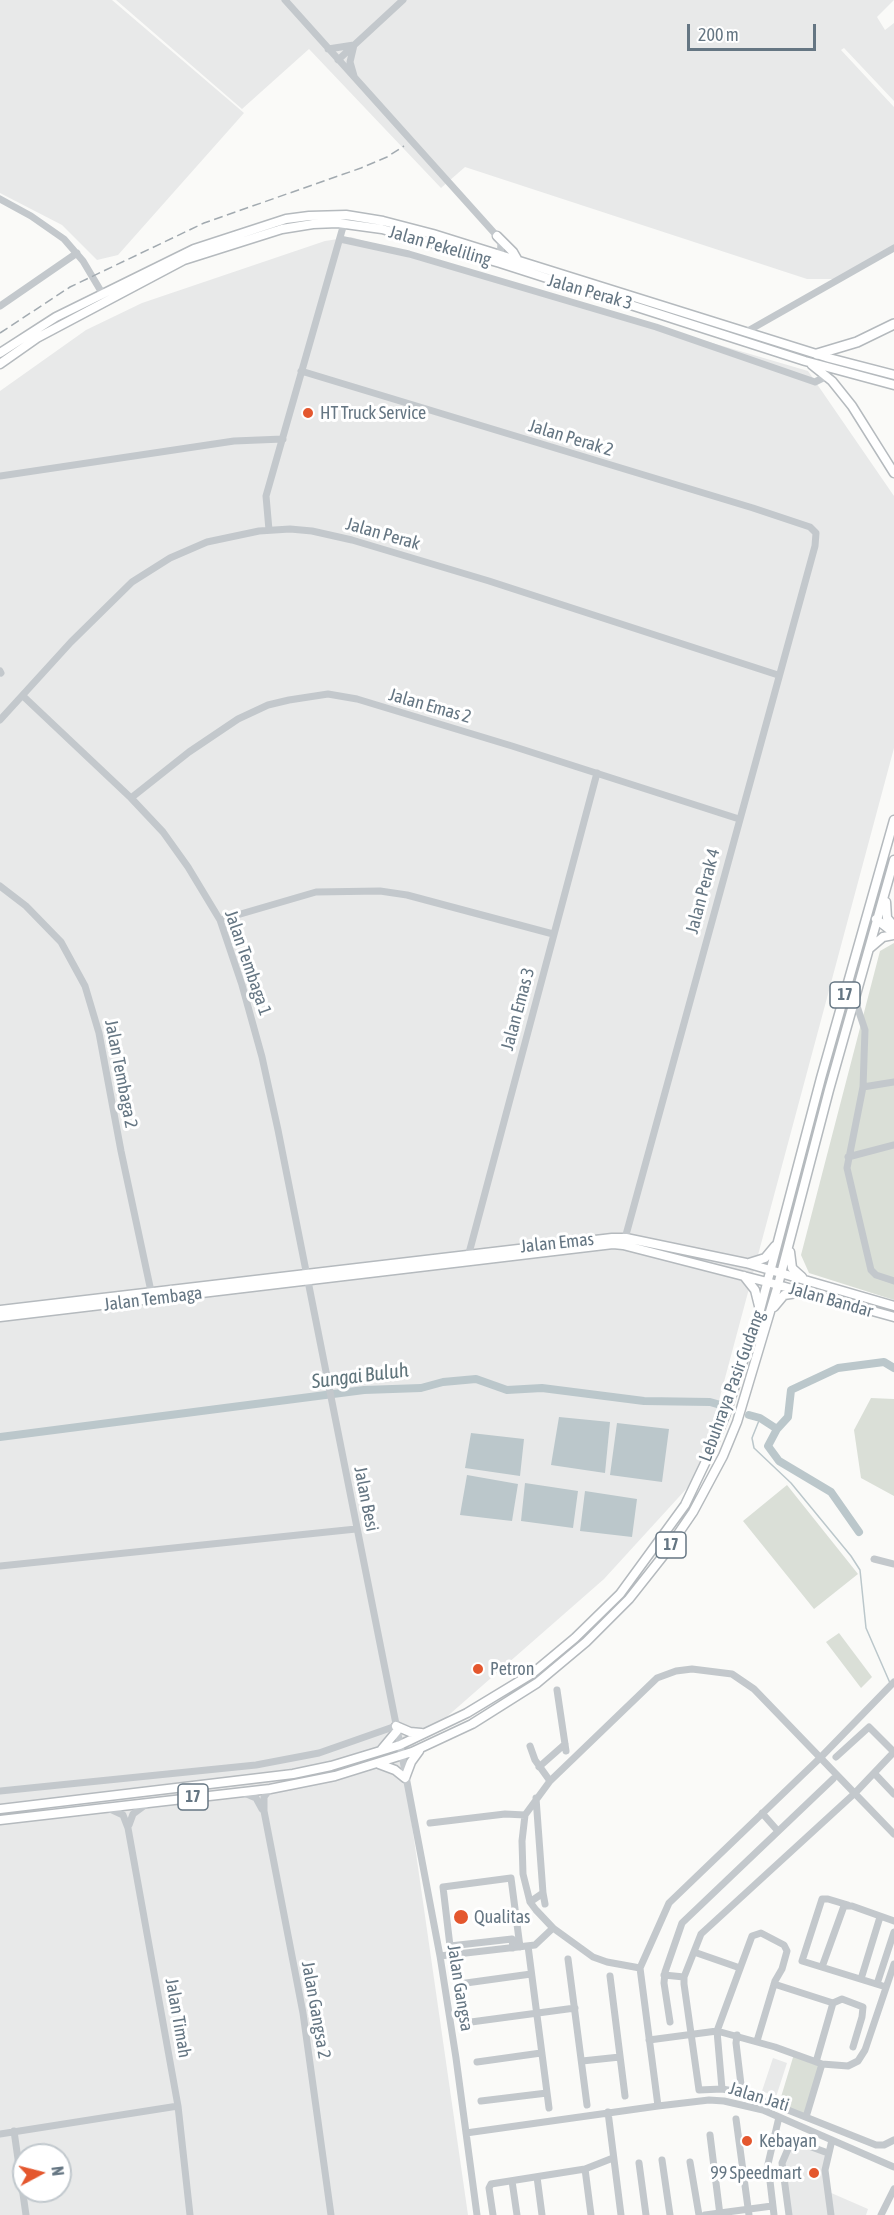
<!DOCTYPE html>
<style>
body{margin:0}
#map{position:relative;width:894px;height:2215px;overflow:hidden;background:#fafaf8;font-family:"Asap Condensed",sans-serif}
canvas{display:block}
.north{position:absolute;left:12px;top:2143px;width:60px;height:60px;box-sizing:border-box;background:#fff;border:2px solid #c1c8cd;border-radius:50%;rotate:83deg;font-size:16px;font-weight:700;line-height:24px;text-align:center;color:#657683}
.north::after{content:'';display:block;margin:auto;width:21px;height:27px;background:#e4572e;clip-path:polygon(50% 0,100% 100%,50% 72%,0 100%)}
.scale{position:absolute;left:687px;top:24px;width:129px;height:27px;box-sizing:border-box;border:3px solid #657683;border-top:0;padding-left:8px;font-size:18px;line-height:21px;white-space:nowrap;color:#657683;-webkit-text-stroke:4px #fff;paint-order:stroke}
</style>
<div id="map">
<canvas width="894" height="2215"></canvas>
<div class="north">N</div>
<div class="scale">200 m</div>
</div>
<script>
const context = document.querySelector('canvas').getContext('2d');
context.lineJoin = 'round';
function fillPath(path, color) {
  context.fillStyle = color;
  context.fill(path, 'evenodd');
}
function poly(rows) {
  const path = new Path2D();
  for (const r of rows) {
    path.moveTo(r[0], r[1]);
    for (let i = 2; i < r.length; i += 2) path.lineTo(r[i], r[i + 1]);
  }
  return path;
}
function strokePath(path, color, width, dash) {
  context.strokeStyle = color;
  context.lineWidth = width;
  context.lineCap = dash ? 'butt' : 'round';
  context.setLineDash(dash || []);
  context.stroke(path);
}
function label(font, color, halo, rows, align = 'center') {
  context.font = font + ' "Asap Condensed",sans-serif';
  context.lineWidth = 6;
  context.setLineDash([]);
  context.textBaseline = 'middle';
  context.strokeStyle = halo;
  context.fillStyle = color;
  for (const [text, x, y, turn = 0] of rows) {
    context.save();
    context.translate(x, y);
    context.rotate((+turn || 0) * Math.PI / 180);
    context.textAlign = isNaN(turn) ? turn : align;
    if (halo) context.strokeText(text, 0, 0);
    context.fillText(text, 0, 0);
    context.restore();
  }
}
const built = poly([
 [0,0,112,0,244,113,118,255,97,260,62,225,0,193],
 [116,0,894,0,877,17,885,30,894,23,894,101,844,48,841,50,894,107,894,245,835,279,807,279,465,167,441,188,309,49,242,109],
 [351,237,808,371,894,496,894,748,699,1475,604,1579,402,1756,468,2215,0,2215,0,391,86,330,142,303,325,241],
 [24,2155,60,2155,60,2191,24,2191],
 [773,2058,787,2063,776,2097,762,2091],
 [789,2141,830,2152,826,2169,829,2192,868,2209,866,2215,787,2215,780,2162]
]);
const green = poly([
 [894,943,894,1300,809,1273,801,1255,880,951],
 [871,1398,894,1399,894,1496,861,1478,854,1430],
 [787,1485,858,1574,814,1609,743,1521],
 [839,1633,872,1677,861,1688,826,1642],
 [794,2054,822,2064,806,2117,778,2107]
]);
const water = poly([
 [559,1417,610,1422,605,1473,551,1465],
 [617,1423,669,1429,662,1482,610,1475],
 [471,1433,524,1439,520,1476,465,1468],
 [467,1475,518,1484,512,1521,460,1515],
 [525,1483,578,1491,573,1528,521,1521],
 [585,1491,637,1499,632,1537,580,1531]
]);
const stream = poly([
 [760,1418,752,1438,754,1448,791,1483,851,1556,860,1570,866,1628,890,1683]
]);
const river = poly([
 [749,1415,760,1418,777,1429,788,1417,791,1390,838,1368,884,1362,894,1368],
 [777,1429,768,1446,779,1461,831,1492,859,1532],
 [0,1437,364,1390,421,1388,443,1382,476,1379,507,1390,542,1388,644,1401,710,1402,724,1406]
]);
const minor = poly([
 [285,0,497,236,501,242,500,260],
 [328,49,354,45,350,62,354,76],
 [338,60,403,0],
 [0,199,31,216,64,239,83,261,105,298],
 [340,239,409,254,656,327,815,382,827,376],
 [0,306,77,253],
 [746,332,894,248],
 [301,371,753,508,810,527,816,533,815,546,624,1242],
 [0,476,234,441,283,439],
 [269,530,266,496,345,220],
 [0,671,1,673],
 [23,696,131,798,163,832,188,867,220,920,242,985,262,1057,278,1130,397,1729,440,1956,456,2058,477,2215],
 [0,720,71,642,132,582,170,558,207,542,259,531,290,529,312,531,352,540,489,581,778,675],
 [131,798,189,752,238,719,268,705,289,700,328,694,357,699,512,746,739,819],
 [0,886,26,906,61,942,85,986,99,1033,121,1151,152,1296],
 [220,920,316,892,380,891,407,895,553,934],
 [855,1000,865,1030,863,1087,847,1168,871,1270,876,1275,894,1281],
 [863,1087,894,1082],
 [848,1157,894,1145],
 [469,1253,597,773],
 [874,1559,894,1564],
 [0,1566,356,1529],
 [557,1690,566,1751],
 [530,1746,535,1760,550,1781],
 [836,1757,869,1727,894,1752,855,1793,701,1934,684,1977,684,1984,699,2090,722,2089,745,2093,876,2145,884,2145,894,2140],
 [539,1767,565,1744],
 [874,1773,894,1794],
 [270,1789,264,1797,264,1811,303,2013,331,2215],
 [0,1791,256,1765,319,1753,396,1726],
 [242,1792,256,1798,262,1809],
 [108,1808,123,1815,128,1828,178,2106,190,2215],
 [762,1813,777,1830],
 [525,1815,522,1841,523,1874,530,1902,536,1910,553,1928,593,1957,607,1962,640,1968],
 [430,1823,505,1814,525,1815,550,1781,657,1678,676,1671,692,1669,732,1674,754,1689,894,1834],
 [129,1825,133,1814,148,1803],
 [543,1893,545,1904],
 [530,1902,543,1893,536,1798],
 [848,1905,828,1899,822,1899,802,1961,886,1987],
 [528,1946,549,2108],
 [513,1948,512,1939,450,1946,443,1887,511,1878,520,1947],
 [694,1952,740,1968],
 [440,1956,535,1945,553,1928],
 [568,1959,587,2105],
 [822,1967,844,1906,852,1906,894,1921],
 [664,1975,684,1977],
 [610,1976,625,2096],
 [861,1979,880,1917],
 [466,1983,531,1974],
 [774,1984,833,2003,842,1999,863,2007,862,2017,853,2047],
 [877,1984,894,1932],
 [471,2022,575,2008],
 [670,2022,664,1983,665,1972,682,1923,833,1779],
 [737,2035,736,2043,742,2093],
 [649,2040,717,2031,775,2047,822,2064,848,2066,858,2061,865,2050,894,1964],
 [582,2061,620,2057],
 [477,2062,541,2053],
 [816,2062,833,2003],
 [722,2089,717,2031,752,1936,761,1933,784,1945,787,1951,782,1969,775,1981,757,2041],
 [481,2101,547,2093],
 [658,2106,640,1968,669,1903,820,1758,894,1682],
 [608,2112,621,2215],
 [806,2117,822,2064],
 [736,2119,749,2215],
 [14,2131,26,2215],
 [466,2133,658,2106,709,2100,724,2101,763,2110,894,2167],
 [0,2134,178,2106],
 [710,2135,720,2215],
 [662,2160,670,2215],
 [690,2162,699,2215],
 [639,2163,646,2215],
 [585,2169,591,2215],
 [537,2177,542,2215],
 [512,2181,517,2215],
 [493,2215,489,2188,491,2184,585,2169,613,2158],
 [705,2215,772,2206],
 [774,2215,768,2164,779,2117],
 [789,2215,782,2163,791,2142,795,2141,828,2153],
 [831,2215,825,2170,832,2140],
 [881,2215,894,2189]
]);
const major = poly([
 [497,236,513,252,517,259],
 [0,353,56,317,194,249,286,219,309,216,346,215,383,221,433,234,829,358,894,375],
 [0,364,37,338,184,260,282,229,313,224,338,223,382,229,500,263,805,361,894,385],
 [812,365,832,381,852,406,894,473],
 [886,902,887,918,894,926],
 [876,919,894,933],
 [870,948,883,937,894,935],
 [790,1252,792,1268,802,1277],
 [749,1263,765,1258,775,1246],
 [744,1276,755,1290,759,1306],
 [774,1307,784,1295,797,1293],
 [0,1310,612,1238,626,1238,746,1263,894,1306],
 [0,1317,613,1244,623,1245,767,1282,894,1317],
 [396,1726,410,1732,421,1733],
 [382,1749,397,1731],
 [379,1764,395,1770,405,1778,411,1762,419,1751],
 [0,1809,293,1774,331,1766,400,1745,467,1713,533,1673,575,1638,620,1594,685,1505,707,1459,725,1416,760,1310,821,1078,894,820],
 [0,1820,270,1789,335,1776,412,1752,472,1724,537,1683,586,1642,629,1599,663,1556,693,1512,723,1456,737,1422,778,1285,829,1090,894,860]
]);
const highway = poly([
 [817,354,857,342,894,324]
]);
const rail = poly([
 [0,333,70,287,204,223,361,168,387,157,404,146]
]);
const markers = [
 [308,413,6,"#e4572e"],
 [478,1669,6,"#e4572e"],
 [461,1917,8,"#e4572e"],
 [747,2141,6,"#e4572e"],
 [814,2173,6,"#e4572e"]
];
const shields = [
 [845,995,30],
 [671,1545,30],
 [193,1797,30]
];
const shieldNames = [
 ["17",845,995],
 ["17",671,1545],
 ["17",193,1797]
];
const streetNames = [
 ["Jalan Pekeliling",440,246,16],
 ["Jalan Perak 3",590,292,16],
 ["Jalan Perak 2",571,438,17],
 ["Jalan Perak",383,534,16],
 ["Jalan Emas 2",430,706,16],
 ["Jalan Perak 4",703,891,-75],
 ["Jalan Tembaga 1",248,963,71],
 ["Jalan Emas 3",518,1009,-75],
 ["Jalan Tembaga 2",121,1074,79],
 ["Jalan Emas",557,1243,-6],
 ["Jalan Tembaga",153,1299,-7],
 ["Jalan Bandar",831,1300,16],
 ["Lebuhraya Pasir Gudang",732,1386,-70],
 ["Jalan Besi",366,1499,79],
 ["Jalan Gangsa",460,1988,81],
 ["Jalan Gangsa 2",316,2010,80],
 ["Jalan Timah",178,2018,80],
 ["Jalan Jati",759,2097,17]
];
const poiNames = [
 ["HT Truck Service",320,413],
 ["Petron",490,1669],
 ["Qualitas",474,1917],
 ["Kebayan",759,2141],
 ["99 Speedmart",802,2173,"right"]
];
const waterNames = [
 ["Sungai Buluh",360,1376,-7]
];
fillPath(built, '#e8e9e9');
fillPath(green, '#dadfd7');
fillPath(water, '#bbc7cb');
strokePath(stream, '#bbc7cb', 1.5);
strokePath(river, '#bbc7cb', 8);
strokePath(major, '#b5babe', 11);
strokePath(highway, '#b4b9bd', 12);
strokePath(minor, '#c3c8cc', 7);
strokePath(major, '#fff', 8);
strokePath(highway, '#fff', 9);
strokePath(rail, '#a2aab0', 1.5, [9, 4.5]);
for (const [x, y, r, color] of markers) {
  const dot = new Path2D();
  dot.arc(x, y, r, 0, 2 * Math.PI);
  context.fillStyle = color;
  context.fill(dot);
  strokePath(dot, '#fff', 2);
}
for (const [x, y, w] of shields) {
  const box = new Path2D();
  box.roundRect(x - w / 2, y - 13, w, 26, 4.5);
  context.fillStyle = '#fff';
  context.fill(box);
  strokePath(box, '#657683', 1.5);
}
label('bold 16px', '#657683', null, shieldNames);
label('18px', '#657683', '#fff', streetNames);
label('18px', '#657683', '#fff', poiNames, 'left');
label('italic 20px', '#60757c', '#fff', waterNames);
</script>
